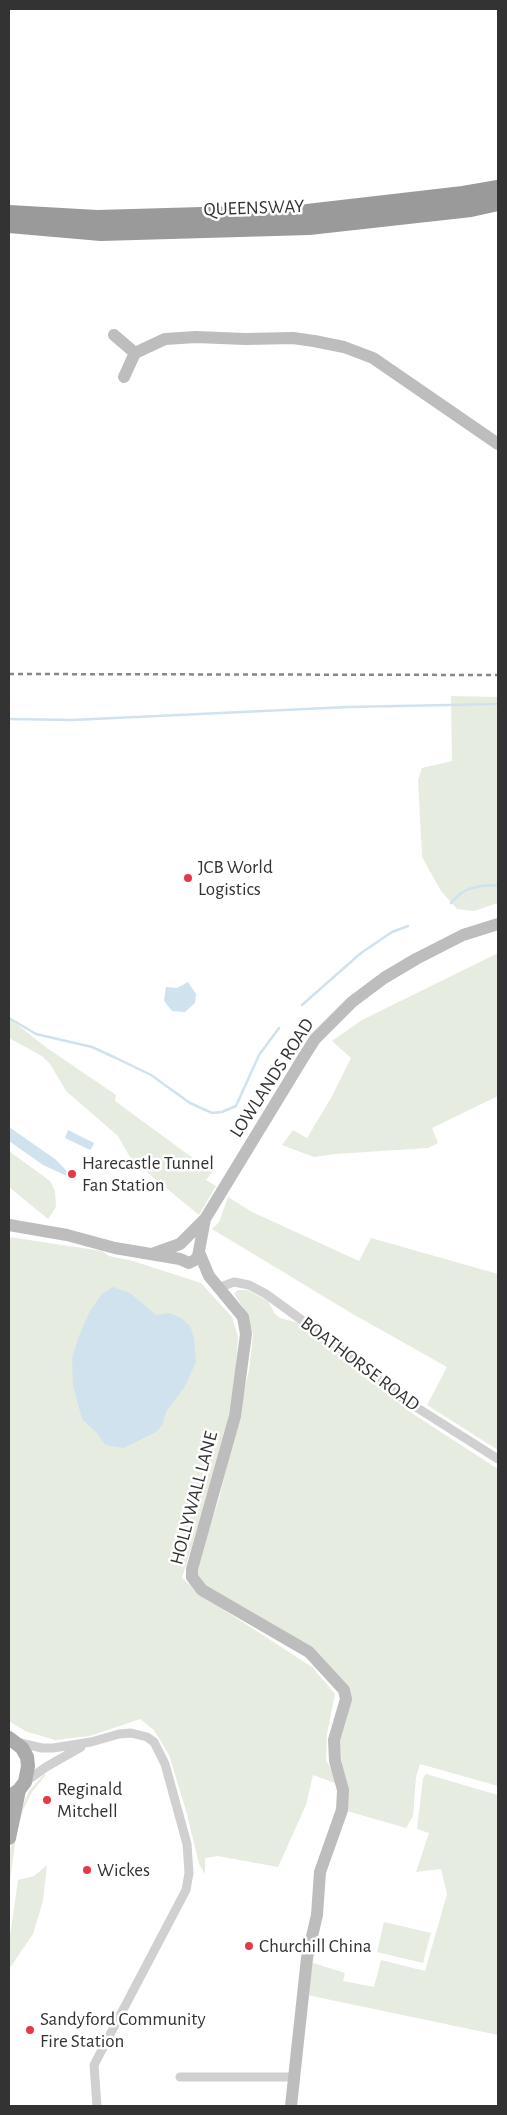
<!DOCTYPE html>
<style>
body{margin:0}
#map{position:relative;width:507px;height:2115px;overflow:hidden;background:#fff;font-family:"Alegreya Sans",sans-serif}
canvas{display:block}
.frame{position:absolute;inset:0;border:10px solid #333;pointer-events:none}
</style>
<div id="map">
<canvas width="507" height="2115"></canvas>
<div class="frame"></div>
</div>
<script>
const context = document.querySelector('canvas').getContext('2d');
context.lineJoin = 'round';
function fillPath(path, color) {
  context.fillStyle = color;
  context.fill(path, 'evenodd');
}
function poly(rows) {
  const path = new Path2D();
  for (const r of rows) {
    path.moveTo(r[0], r[1]);
    for (let i = 2; i < r.length; i += 2) path.lineTo(r[i], r[i + 1]);
  }
  return path;
}
function strokePath(path, color, width, dash) {
  context.strokeStyle = color;
  context.lineWidth = width;
  context.lineCap = dash ? 'butt' : 'round';
  context.setLineDash(dash || []);
  context.stroke(path);
}
function label(font, color, halo, rows, align = 'center') {
  context.font = font + ' "Alegreya Sans",sans-serif';
  context.lineWidth = 5;
  context.setLineDash([]);
  context.textBaseline = 'middle';
  context.strokeStyle = halo;
  context.fillStyle = color;
  for (const [text, x, y, turn = 0] of rows) {
    context.save();
    context.translate(x, y);
    context.rotate((+turn || 0) * Math.PI / 180);
    context.textAlign = isNaN(turn) ? turn : align;
    if (halo) context.strokeText(text, 0, 0);
    context.fillText(text, 0, 0);
    context.restore();
  }
}
const green = poly([
 [451,696,498,697,498,903,474,911,457,909,441,891,422,857,418,780,422,768,452,761],
 [498,953,498,1096,432,1128,438,1143,428,1148,335,1154,314,1157,282,1145,293,1130,307,1138,331,1098,351,1058,332,1041,362,1020],
 [9,1018,47,1048,116,1095,115,1101,212,1172,206,1180,216,1186,199,1215,131,1159,118,1136,66,1091,50,1064,42,1056,9,1038],
 [9,1151,50,1181,55,1191,56,1207,48,1219,9,1187],
 [228,1197,252,1212,359,1261,371,1238,498,1274,498,1450,427,1405,447,1367,351,1313,212,1229,219,1222],
 [9,1237,102,1251,109,1256,133,1261,201,1283,232,1317,238,1337,236,1367,226,1436,182,1578,201,1595,312,1667,335,1694,327,1734,326,1760,340,1785,313,1775,306,1805,278,1867,218,1856,205,1858,205,1874,199,1864,187,1814,169,1755,154,1730,140,1719,90,1736,55,1740,25,1731,9,1721],
 [238,1290,247,1290,268,1301,275,1314,280,1318,299,1323,410,1412,498,1469,498,1786,420,1764,416,1777,413,1816,406,1828,347,1811,339,1737,347,1711,327,1667,208,1590,195,1570,219,1499,249,1370,253,1334,243,1307,234,1294],
 [45,1773,45,1776,32,1792,23,1810,16,1836,9,1889,10,1850,19,1814,29,1791],
 [426,1774,498,1795,498,2035,307,1995,310,1962,345,1973,343,1981,374,1987,381,1960,425,1971,447,1894,441,1869,416,1872,429,1833,417,1829,423,1778],
 [47,1865,43,1901,33,1934,9,1969,9,1942,18,1880,34,1876],
 [384,1922,431,1933,423,1963,377,1952]
]);
const water = poly([
 [188,982,196,994,195,1003,185,1012,172,1011,164,1001,166,987,177,988],
 [9,1127,55,1159,69,1173,67,1176,43,1165,9,1141],
 [68,1130,94,1143,93,1146,90,1150,65,1138],
 [113,1287,130,1293,156,1315,169,1313,181,1318,190,1326,194,1338,196,1362,184,1388,167,1410,162,1425,156,1432,123,1448,105,1445,98,1434,82,1419,73,1385,72,1358,79,1336,90,1311,102,1294]
]);
const stream = poly([
 [9,719,72,720,348,707,498,704],
 [451,903,461,893,469,889,481,886,498,885],
 [302,1005,361,953,392,932,408,926],
 [9,1018,36,1034,92,1047,116,1058,151,1075,190,1103,212,1113,222,1112,236,1106,259,1055,279,1028]
]);
const street = poly([
 [218,1288,234,1282,249,1285,266,1294,336,1345,397,1395,498,1459],
 [16,1742,42,1748,53,1748,91,1742,119,1734,131,1733,147,1737,154,1742,165,1764,187,1844,189,1873,186,1890,94,2065,97,2106],
 [25,1782,46,1767,81,1747],
 [180,2077,294,2077]
]);
const secondary = poly([
 [114,335,135,353],
 [124,377,135,353,165,339,196,337,245,339,293,338,314,341,344,347,373,358,498,444],
 [9,1225,67,1235,115,1248,180,1259,189,1263,195,1260,198,1256,205,1219],
 [199,1252,209,1276,243,1317,246,1334,235,1416,192,1569,192,1577,202,1590,309,1652,344,1690,346,1699,334,1740,335,1761,343,1790,342,1810,320,1872,317,1915,307,1958,291,2106],
 [152,1254,180,1244,205,1219,303,1058,315,1039,352,1002,384,978,416,959,463,935,498,924]
]);
const primary = poly([
 [9,1738,22,1748,27,1757,28,1766,25,1782,19,1790,9,1797],
 [9,1838,19,1790]
]);
const highway = poly([
 [9,213,97,218,307,212,463,194,498,188],
 [9,225,101,233,309,227,471,209,498,203]
]);
const rail = poly([
 [9,674,498,675]
]);
const markers = [
 [188,878,5,"#e63946"],
 [72,1174,5,"#e63946"],
 [47,1800,5,"#e63946"],
 [87,1870,5,"#e63946"],
 [249,1946,5,"#e63946"],
 [30,2030,5,"#e63946"]
];
const streetNames = [
 ["QUEENSWAY",254,208,-2],
 ["LOWLANDS ROAD",272,1078,-57],
 ["BOATHORSE ROAD",360,1364,37],
 ["HOLLYWALL LANE",194,1498,-75]
];
const poiNames = [
 ["JCB World",198,867],
 ["Logistics",198,889],
 ["Harecastle Tunnel",82,1163],
 ["Fan Station",82,1185],
 ["Reginald",57,1789],
 ["Mitchell",57,1811],
 ["Wickes",97,1870],
 ["Churchill China",259,1946],
 ["Sandyford Community",40,2019],
 ["Fire Station",40,2041]
];
fillPath(green, '#e6ecdf');
fillPath(water, '#cfe2ee');
strokePath(stream, '#cfe2ee', 2.5);
strokePath(street, '#d0d0d0', 9);
strokePath(secondary, '#bdbdbd', 12);
strokePath(primary, '#ababab', 14);
strokePath(highway, '#9a9a9a', 16);
strokePath(rail, '#888', 2.5, [5, 4]);
for (const [x, y, r, color] of markers) {
  const dot = new Path2D();
  dot.arc(x, y, r, 0, 2 * Math.PI);
  context.fillStyle = color;
  context.fill(dot);
  strokePath(dot, '#fff', 2);
}
label('19px', '#333', '#fff', streetNames);
label('19px', '#333', '#fff', poiNames, 'left');
</script>
